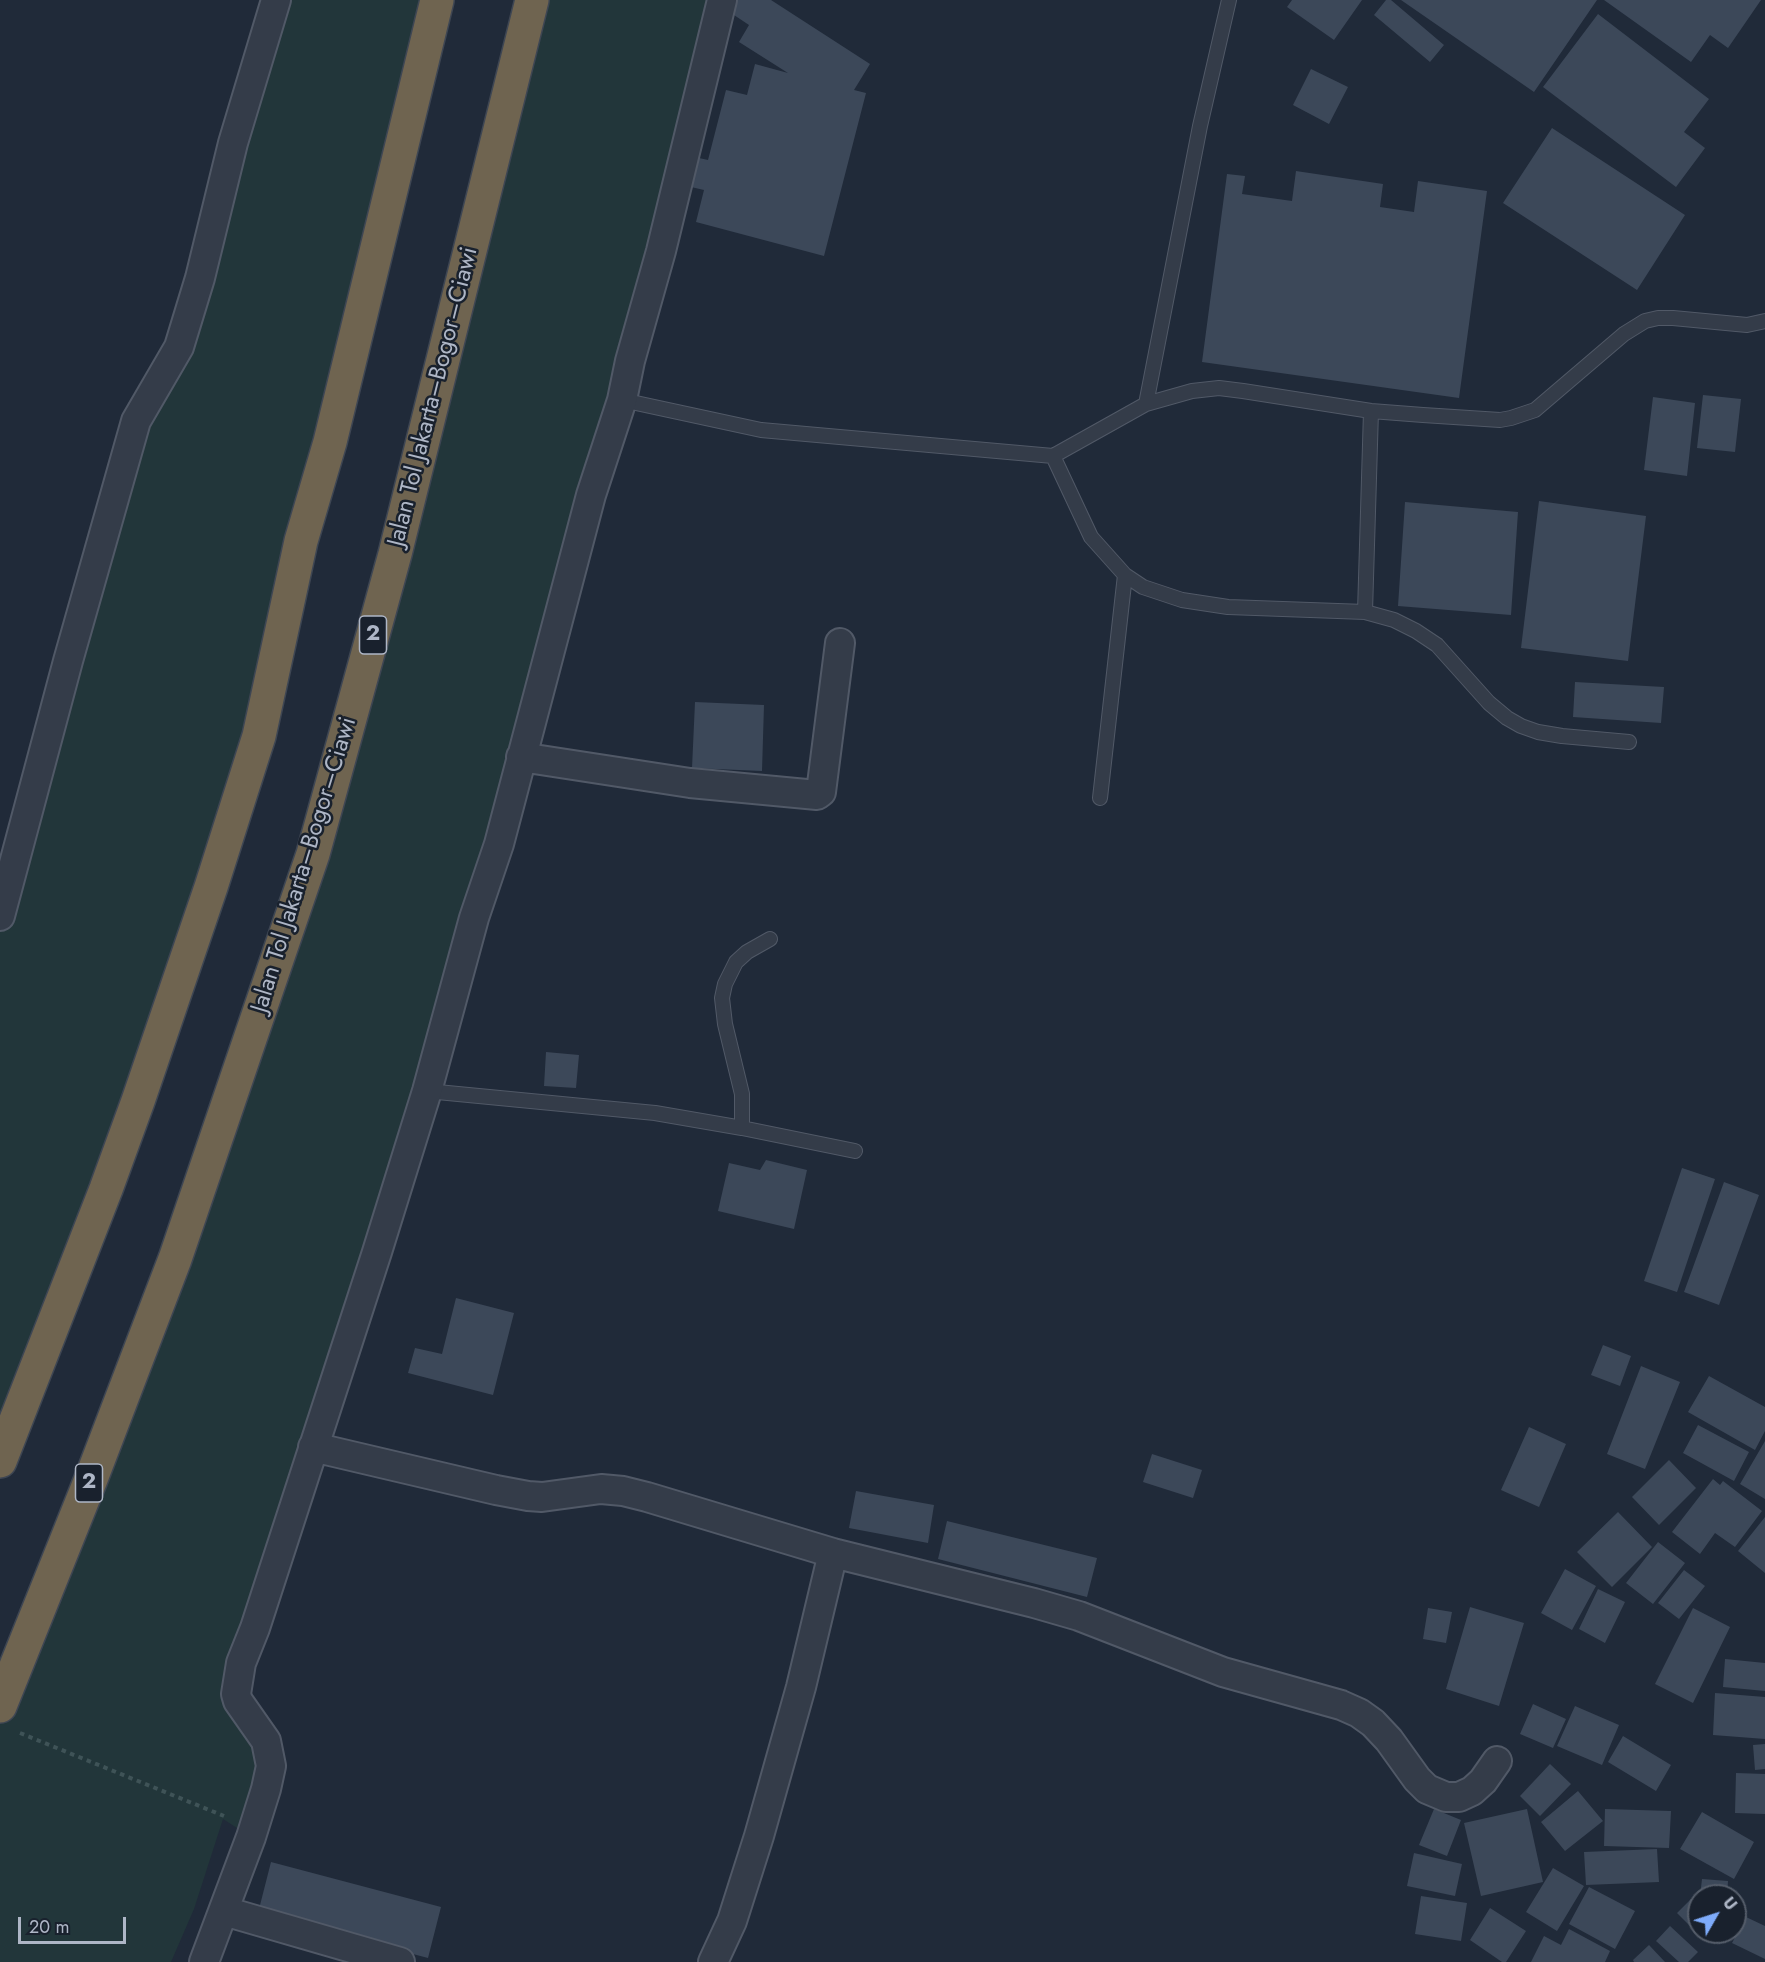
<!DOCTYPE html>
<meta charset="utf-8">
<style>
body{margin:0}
#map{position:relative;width:1765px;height:1962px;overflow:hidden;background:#202a39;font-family:Jost,sans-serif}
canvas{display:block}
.north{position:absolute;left:1687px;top:1884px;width:60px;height:60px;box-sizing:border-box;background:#19212d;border:2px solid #555d6a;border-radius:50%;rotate:51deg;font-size:16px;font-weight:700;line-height:24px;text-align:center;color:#aeb6c6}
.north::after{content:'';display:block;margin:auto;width:21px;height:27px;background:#7eabfa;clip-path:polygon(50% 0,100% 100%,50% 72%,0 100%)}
.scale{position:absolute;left:18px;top:1917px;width:108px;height:27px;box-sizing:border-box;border:3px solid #aeb6c6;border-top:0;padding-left:8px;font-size:18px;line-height:21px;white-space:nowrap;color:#aeb6c6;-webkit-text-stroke:4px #19212d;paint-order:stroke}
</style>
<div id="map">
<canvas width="1765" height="1962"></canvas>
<div class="north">U</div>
<div class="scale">20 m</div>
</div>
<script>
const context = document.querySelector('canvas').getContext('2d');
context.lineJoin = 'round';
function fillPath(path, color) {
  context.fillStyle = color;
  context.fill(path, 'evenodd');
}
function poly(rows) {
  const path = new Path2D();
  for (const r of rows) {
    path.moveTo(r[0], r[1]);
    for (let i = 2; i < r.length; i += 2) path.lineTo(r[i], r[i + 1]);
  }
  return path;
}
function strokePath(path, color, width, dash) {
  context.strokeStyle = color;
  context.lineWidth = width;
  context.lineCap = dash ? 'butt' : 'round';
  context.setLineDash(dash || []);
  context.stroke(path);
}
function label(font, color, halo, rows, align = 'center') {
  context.font = font + ' Jost,sans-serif';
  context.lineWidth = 5;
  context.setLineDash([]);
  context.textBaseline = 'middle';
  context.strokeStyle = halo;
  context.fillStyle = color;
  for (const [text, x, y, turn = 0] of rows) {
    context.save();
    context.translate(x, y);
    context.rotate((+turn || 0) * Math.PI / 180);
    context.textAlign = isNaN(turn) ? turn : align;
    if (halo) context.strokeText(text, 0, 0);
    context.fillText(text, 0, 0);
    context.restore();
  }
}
const green = poly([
 [276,0,437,0,211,887,0,1421,0,917,136,421,179,347],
 [530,0,721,0,622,400,241,1663,260,1729,251,1837,223,1819,194,1909,171,1962,0,1962,0,1706,308,870]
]);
const building = poly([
 [735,0,771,0,870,64,854,90,866,93,824,256,696,222,704,190,691,187,699,158,708,160,726,90,747,95,755,64,788,73,739,42,749,25,728,11],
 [1292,0,1362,0,1334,40,1287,7],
 [1386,0,1391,0,1444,45,1430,62,1374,15],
 [1401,0,1597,0,1534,92],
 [1604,0,1761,0,1728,48,1710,35,1691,62],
 [1598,14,1709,99,1684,132,1705,148,1676,187,1543,87],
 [1311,69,1348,87,1329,124,1293,105],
 [1552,128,1685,215,1637,290,1503,203],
 [1296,171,1383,184,1380,207,1414,212,1418,181,1487,191,1459,398,1202,362,1227,174,1245,176,1242,194,1292,201],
 [1703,395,1741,399,1735,452,1697,448],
 [1653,397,1695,403,1687,476,1644,470],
 [1539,501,1646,516,1628,661,1521,648],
 [1405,502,1518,512,1511,615,1398,606],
 [1575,682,1664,687,1661,723,1573,717],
 [695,702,764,705,762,771,692,768],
 [546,1052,579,1055,576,1088,544,1086],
 [766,1160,807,1170,794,1229,718,1211,729,1163,760,1170],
 [1682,1168,1715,1179,1677,1292,1644,1281],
 [1724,1182,1759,1195,1719,1305,1684,1292],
 [456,1298,514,1313,493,1395,408,1373,415,1348,442,1354],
 [1603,1345,1631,1356,1620,1386,1591,1375],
 [1641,1366,1680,1382,1645,1469,1607,1454],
 [1709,1376,1765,1407,1765,1431,1755,1450,1688,1412],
 [1698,1425,1749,1452,1734,1481,1683,1453],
 [1529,1427,1566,1444,1539,1507,1501,1490],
 [1765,1441,1765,1499,1740,1484],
 [1152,1454,1202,1470,1193,1498,1143,1482],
 [1669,1460,1696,1488,1659,1525,1632,1497],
 [1713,1479,1720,1485,1723,1481,1762,1511,1735,1547,1715,1533,1700,1554,1672,1532],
 [856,1491,934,1505,928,1543,849,1528],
 [1618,1512,1652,1547,1612,1587,1577,1552],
 [1765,1517,1765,1573,1738,1551],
 [947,1521,1097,1558,1087,1597,938,1559],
 [1658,1542,1685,1563,1653,1604,1626,1583],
 [1565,1569,1596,1586,1572,1630,1541,1613],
 [1684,1570,1705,1586,1679,1619,1658,1603],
 [1598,1589,1625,1602,1605,1643,1579,1629],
 [1470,1607,1524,1623,1499,1706,1446,1689],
 [1428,1608,1452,1612,1446,1643,1423,1639],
 [1693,1608,1730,1627,1693,1703,1655,1684],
 [1725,1659,1765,1663,1765,1691,1723,1687],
 [1715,1693,1765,1697,1765,1739,1713,1735],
 [1533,1704,1566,1719,1553,1748,1520,1734],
 [1575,1706,1619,1725,1602,1765,1557,1746],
 [1623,1736,1671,1765,1656,1791,1608,1762],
 [1765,1744,1765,1769,1755,1770,1753,1745],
 [1550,1764,1571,1784,1540,1816,1520,1796],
 [1736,1773,1765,1774,1765,1814,1735,1813],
 [1578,1791,1603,1821,1565,1851,1541,1822],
 [1434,1809,1461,1820,1447,1856,1419,1845],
 [1527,1809,1543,1882,1481,1896,1464,1823],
 [1605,1809,1671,1811,1669,1848,1604,1846],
 [1702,1812,1754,1842,1734,1879,1680,1849],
 [1657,1849,1659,1882,1586,1885,1584,1852],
 [1414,1853,1462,1864,1455,1896,1407,1886],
 [271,1862,441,1907,428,1958,258,1913],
 [1553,1868,1584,1886,1557,1931,1526,1912],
 [1702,1879,1728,1881,1727,1896,1700,1896],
 [1589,1887,1635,1911,1615,1949,1569,1924],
 [1421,1896,1467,1903,1461,1941,1415,1934],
 [1691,1899,1699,1908,1699,1932,1714,1932,1705,1941,1677,1913],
 [1490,1908,1526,1931,1506,1962,1502,1962,1470,1940],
 [1746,1917,1765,1926,1765,1959,1732,1943],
 [1670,1926,1698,1952,1688,1962,1679,1962,1656,1941],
 [1569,1929,1610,1951,1605,1962,1531,1962,1544,1936,1561,1945],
 [1649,1945,1665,1962,1634,1962,1633,1960]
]);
const path = poly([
 [20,1733,224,1816]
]);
const lane = poly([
 [622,400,761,430,1053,456,1146,404,1192,391,1219,388,1243,391,1371,411,1423,415,1500,420,1511,418,1535,410,1624,334,1645,321,1658,318,1673,318,1747,325,1765,321],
 [1146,404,1200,126,1229,0],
 [1053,456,1091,537,1125,575,1143,587,1182,600,1228,607,1365,612,1394,620,1416,631,1437,645,1489,703,1507,718,1521,726,1538,732,1562,736,1629,742],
 [1365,612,1371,411],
 [1100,798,1125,575],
 [427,1091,655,1113,742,1128,855,1151],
 [742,1128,742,1094,725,1024,722,998,725,984,736,962,747,952,770,939]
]);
const street = poly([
 [521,757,690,783,817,795,821,792,840,643],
 [0,916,68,661,136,421,179,347,200,278,233,143,276,0],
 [313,1447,496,1490,528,1496,542,1497,601,1489,623,1491,647,1497,833,1553,1034,1603,1079,1616,1223,1672,1341,1705,1359,1713,1373,1723,1389,1740,1417,1779,1427,1789,1446,1797,1459,1797,1472,1791,1483,1781,1497,1761],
 [224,1911,400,1962],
 [204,1962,251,1837,266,1789,271,1766,266,1741,238,1701,236,1694,241,1663,255,1628,377,1252,427,1091,474,918,499,844,591,495,622,400,630,361,661,251,722,0],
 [713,1962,732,1921,759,1836,801,1687,833,1553]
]);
const highway = poly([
 [0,1461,106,1189,138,1101,211,887,259,736,301,541,330,442,437,0],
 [0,1706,91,1479,175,1259,313,854,395,554,532,0]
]);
const shields = [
 [373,635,27],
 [89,1483,27]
];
const shieldNames = [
 ["2",373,635],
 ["2",89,1483]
];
const streetNames = [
 ["Jalan Tol Jakarta–Bogor–Ciawi",434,397,-76],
 ["Jalan Tol Jakarta–Bogor–Ciawi",305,865,-73]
];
fillPath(green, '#22363a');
fillPath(building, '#3c4859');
strokePath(lane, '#515967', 16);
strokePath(street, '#515967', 32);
strokePath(highway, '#3e4653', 36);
strokePath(path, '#3f5357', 4, [4.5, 4.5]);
strokePath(lane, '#343c49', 14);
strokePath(street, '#343c49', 28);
strokePath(highway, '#6f6450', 33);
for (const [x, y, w] of shields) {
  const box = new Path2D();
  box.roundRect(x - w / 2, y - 19, w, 38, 4.5);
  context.fillStyle = '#19212d';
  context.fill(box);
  strokePath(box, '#aeb6c6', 1.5);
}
label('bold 22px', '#aeb6c6', null, shieldNames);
label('24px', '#aeb6c6', '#19212d', streetNames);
</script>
